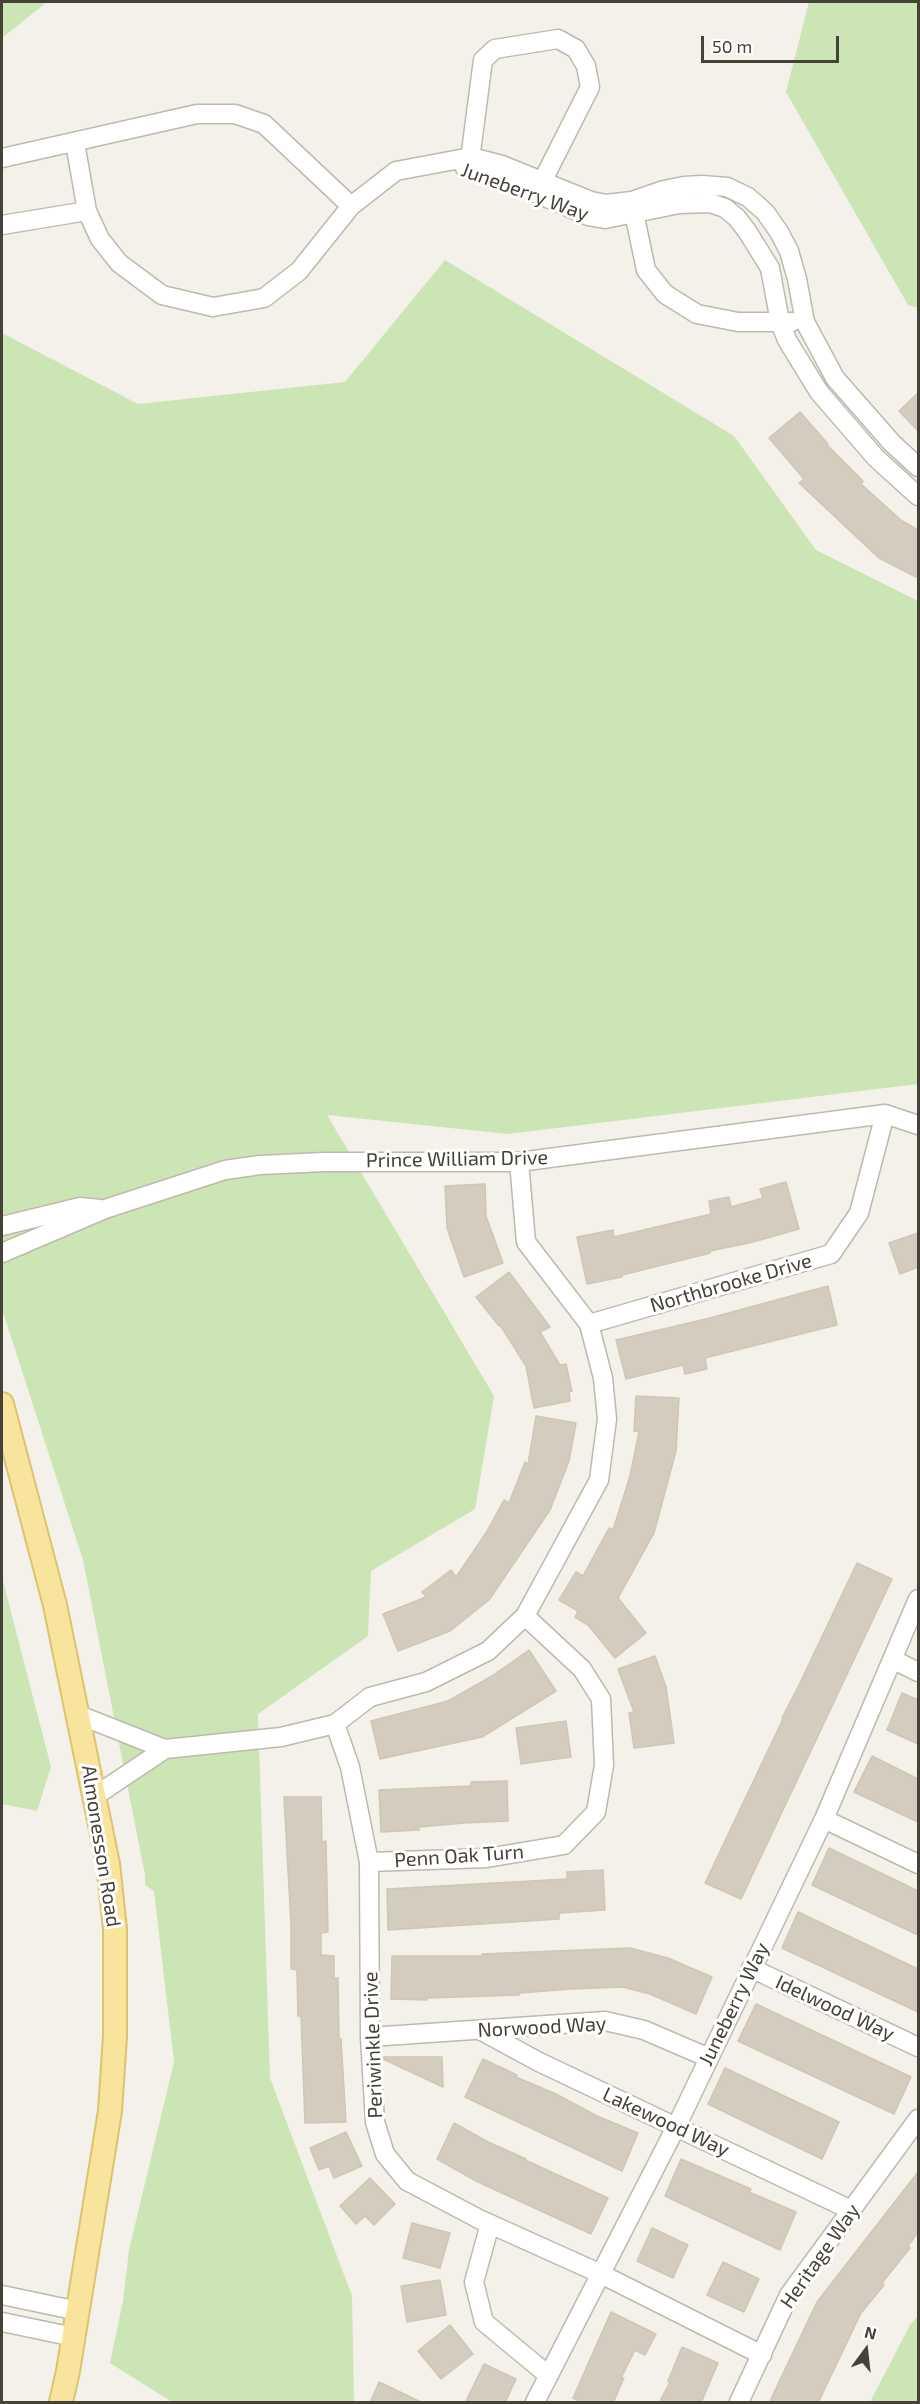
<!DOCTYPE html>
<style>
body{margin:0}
#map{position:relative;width:920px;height:2404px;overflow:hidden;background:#f3f1e9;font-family:"Exo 2",sans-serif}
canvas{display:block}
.frame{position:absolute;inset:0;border:3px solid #474238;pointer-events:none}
.north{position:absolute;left:836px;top:2320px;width:60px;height:60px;-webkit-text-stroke:4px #fff;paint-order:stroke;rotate:15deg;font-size:16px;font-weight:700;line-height:24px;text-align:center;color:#474238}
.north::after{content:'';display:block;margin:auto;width:21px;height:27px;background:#474238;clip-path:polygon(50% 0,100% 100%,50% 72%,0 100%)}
.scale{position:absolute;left:701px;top:36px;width:138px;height:27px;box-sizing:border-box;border:3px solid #474238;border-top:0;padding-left:8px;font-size:18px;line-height:21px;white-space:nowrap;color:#474238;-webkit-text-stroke:4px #fff;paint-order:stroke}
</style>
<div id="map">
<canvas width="920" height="2404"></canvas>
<div class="frame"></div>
<div class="north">N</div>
<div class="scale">50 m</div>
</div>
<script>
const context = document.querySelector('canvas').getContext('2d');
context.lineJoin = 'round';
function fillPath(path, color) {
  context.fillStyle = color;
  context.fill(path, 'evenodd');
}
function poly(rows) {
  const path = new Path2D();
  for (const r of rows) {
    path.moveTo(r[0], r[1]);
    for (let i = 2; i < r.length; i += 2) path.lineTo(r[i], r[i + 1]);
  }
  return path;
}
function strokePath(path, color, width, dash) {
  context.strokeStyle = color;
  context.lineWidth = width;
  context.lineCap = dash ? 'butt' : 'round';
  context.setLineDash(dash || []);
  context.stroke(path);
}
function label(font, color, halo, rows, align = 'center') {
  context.font = font + ' "Exo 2",sans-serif';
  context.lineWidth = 6;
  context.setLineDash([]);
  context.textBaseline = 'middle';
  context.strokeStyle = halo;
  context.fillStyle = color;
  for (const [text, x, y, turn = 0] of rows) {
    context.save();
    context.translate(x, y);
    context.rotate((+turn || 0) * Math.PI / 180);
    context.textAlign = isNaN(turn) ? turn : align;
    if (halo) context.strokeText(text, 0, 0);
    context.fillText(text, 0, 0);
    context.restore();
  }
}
const green = poly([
 [2,2,47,2,2,38],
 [809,2,918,2,918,308,908,305,786,92],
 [445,260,734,436,816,550,918,601,918,1084,508,1134,327,1115,494,1396,475,1509,371,1571,368,1636,258,1714,270,2078,352,2296,354,2402,172,2402,110,2363,123,2301,129,2250,174,2062,154,1891,145,1885,145,1875,83,1560,2,1309,2,333,138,404,345,382],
 [2,1577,51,1767,37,1811,2,1804],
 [918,2316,918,2402,870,2402,910,2325]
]);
const building = poly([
 [918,393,918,431,899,411,918,393],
 [800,412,828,444,827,445,863,481,861,484,902,521,918,530,918,578,879,558,799,483,804,479,769,438,800,412],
 [786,1182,799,1229,753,1242,710,1251,710,1253,622,1275,622,1277,587,1284,577,1237,613,1230,614,1237,711,1214,709,1201,729,1197,731,1207,763,1198,760,1189,786,1182],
 [485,1184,486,1216,503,1263,464,1277,447,1228,445,1186,485,1184],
 [918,1233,918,1267,900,1274,889,1243,918,1233],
 [509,1272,550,1327,540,1332,560,1365,566,1364,572,1391,569,1392,570,1401,534,1408,526,1366,500,1325,499,1326,476,1297,509,1272],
 [828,1286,837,1325,705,1358,707,1369,685,1374,683,1365,626,1379,616,1340,706,1319,828,1286],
 [636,1396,679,1398,676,1451,654,1533,618,1598,646,1633,615,1658,588,1625,575,1617,578,1611,559,1600,576,1572,583,1576,609,1528,613,1530,630,1476,639,1432,634,1431,636,1396],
 [536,1416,576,1423,569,1461,550,1510,489,1600,450,1631,398,1651,383,1614,426,1597,422,1592,451,1570,456,1577,486,1533,504,1500,509,1503,525,1462,528,1464,536,1416],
 [857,1563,892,1579,741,1899,705,1883,783,1719,782,1718,799,1685,857,1563],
 [529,1650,556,1691,482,1737,380,1759,371,1721,448,1701,492,1676,529,1650],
 [655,1656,666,1687,674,1743,634,1748,629,1713,634,1712,618,1669,655,1656],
 [902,1693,918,1700,918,1744,887,1730,902,1693],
 [566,1721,571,1757,521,1764,516,1728,566,1721],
 [872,1756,918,1779,918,1822,854,1792,872,1756],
 [507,1781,508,1821,464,1823,419,1827,419,1830,381,1832,379,1790,471,1786,471,1782,507,1781],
 [284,1797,321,1797,322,1842,326,1841,328,1932,321,1933,321,1955,334,1956,334,1978,338,1978,339,2039,341,2039,346,2122,305,2123,301,2016,298,2016,297,1970,291,1969,291,1924,284,1797],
 [829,1848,918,1891,918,1935,812,1885,829,1848],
 [603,1870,605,1910,559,1913,559,1919,388,1930,387,1889,567,1879,567,1872,603,1870],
 [798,1912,918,1969,918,2012,782,1948,798,1912],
 [630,1948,668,1958,712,1977,696,2014,650,1994,623,1987,571,1989,519,1993,519,1995,427,1998,427,2000,391,1999,392,1956,482,1956,482,1954,630,1948],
 [756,2004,911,2077,894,2114,738,2041,756,2004],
 [382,2057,442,2057,443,2087,383,2059,382,2057],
 [483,2059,517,2075,516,2077,556,2094,597,2116,638,2133,622,2171,465,2097,483,2059],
 [725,2068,839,2122,822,2159,708,2104,725,2068],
 [454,2123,488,2142,526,2159,525,2160,608,2198,591,2234,476,2181,437,2159,454,2123],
 [346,2132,362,2166,334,2178,329,2166,319,2170,310,2148,346,2132],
 [681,2159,751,2189,749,2192,796,2212,780,2250,665,2196,681,2159],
 [918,2172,918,2232,908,2246,910,2248,882,2283,884,2285,861,2313,818,2403,769,2403,817,2302,918,2172],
 [370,2178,395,2204,374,2225,365,2216,356,2224,340,2206,370,2178],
 [412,2223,450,2233,440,2268,403,2258,412,2223],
 [652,2228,688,2245,673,2278,637,2261,652,2228],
 [723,2262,759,2279,744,2312,707,2295,723,2262],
 [440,2280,446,2315,407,2322,401,2286,440,2280],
 [611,2312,656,2334,645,2355,635,2350,621,2378,624,2378,613,2403,584,2403,573,2398,611,2312],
 [450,2325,473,2354,441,2379,418,2351,450,2325],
 [682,2347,718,2363,701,2403,659,2403,670,2382,668,2381,682,2347],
 [484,2364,516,2379,505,2403,465,2403,484,2364],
 [379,2382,423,2403,370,2403,379,2382]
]);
const minor = poly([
 [75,143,87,211,100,239,119,263,162,295,213,307,264,298,299,271,351,206,396,171,471,157,502,165,591,201,606,204,632,201,664,190,684,186,702,185,727,187,748,197,765,212,779,232,789,251,797,279,805,322,835,378,892,443,918,467],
 [2,158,197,114,235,114,264,124,351,206],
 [469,167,483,60,495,49,558,39,576,49,586,66,590,87,538,190],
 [465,168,499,177,588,216,605,219,679,204,710,203,725,208,737,218,747,231,770,268,780,322,787,340,819,392,876,458,918,496],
 [632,203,646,270,665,294,697,314,738,322,792,322],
 [2,225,87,211],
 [2,1226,80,1207,100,1209],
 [2,1253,105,1209,225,1170,260,1165,324,1162,519,1162,885,1114,918,1125],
 [589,1324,831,1254,859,1213,885,1114],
 [894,1660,918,1672],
 [79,1715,165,1749],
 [335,1724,350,1767,369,1862,370,2037,375,2122,385,2154,407,2181,479,2219,601,2274,762,2355],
 [95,1796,165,1749,281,1737,335,1724,370,1697,426,1682,488,1651,525,1616,599,1480,607,1419,603,1378,589,1324,526,1242,519,1162],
 [824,1819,918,1864],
 [369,1862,487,1858,564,1845,596,1812,604,1765,601,1699,582,1669,525,1616],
 [751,1968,918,2047],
 [482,2031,539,2062,851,2210],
 [370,2037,605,2021,644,2030,709,2058],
 [490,2224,474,2282,484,2322,548,2375],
 [2,2295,78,2311],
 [2,2322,74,2337],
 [535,2402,676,2127,824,1819,918,1599],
 [739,2402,789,2295,918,2119]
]);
const major = poly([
 [2,1404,55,1605,108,1864,115,1929,115,2036,110,2111,68,2371,61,2402]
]);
const streetNames = [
 ["Juneberry Way",525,192,20],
 ["Prince William Drive",457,1159,-1],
 ["Northbrooke Drive",731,1283,-16],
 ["Almonesson Road",101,1846,81],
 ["Penn Oak Turn",459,1856,-4],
 ["Juneberry Way",734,2004,-64],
 ["Idelwood Way",835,2008,25],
 ["Norwood Way",542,2027,-3],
 ["Periwinkle Drive",373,2045,-92],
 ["Lakewood Way",666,2122,25],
 ["Heritage Way",820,2256,-55]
];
fillPath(green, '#cce5b4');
fillPath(building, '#d4cdbf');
strokePath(building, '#cfc6b3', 1.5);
strokePath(minor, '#beb9ac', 21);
strokePath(major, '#ddc36d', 26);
strokePath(minor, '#fff', 18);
strokePath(major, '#f8e49d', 22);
label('20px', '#474238', '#fff', streetNames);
</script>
